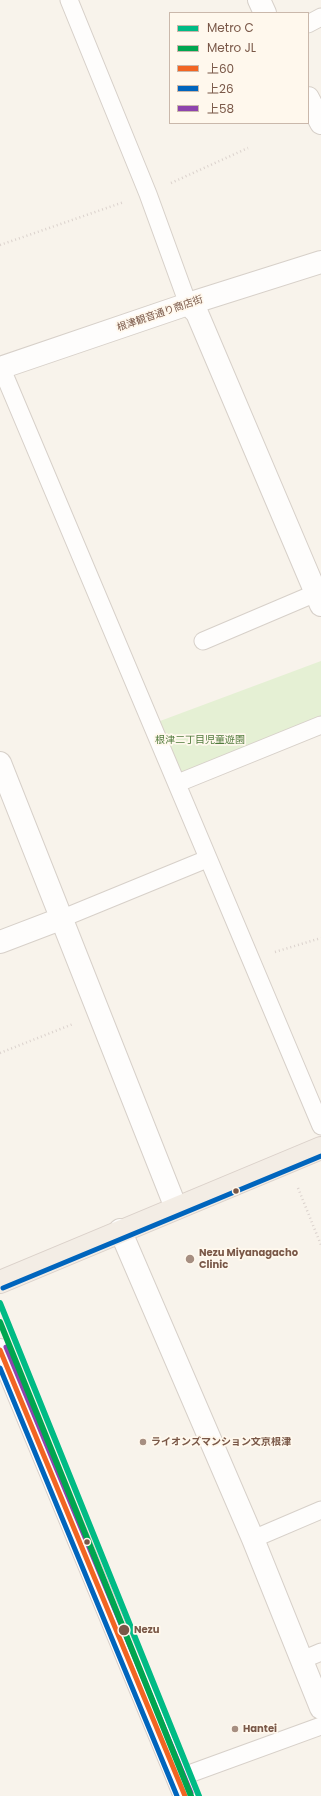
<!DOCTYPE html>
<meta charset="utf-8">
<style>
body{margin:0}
#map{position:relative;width:321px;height:1796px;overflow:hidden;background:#f8f3eb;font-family:Poppins,"Noto Sans JP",sans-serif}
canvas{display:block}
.legend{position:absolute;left:169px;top:12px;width:140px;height:112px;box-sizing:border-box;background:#fff8ed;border:1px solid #cab8ab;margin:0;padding:5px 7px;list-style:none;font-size:12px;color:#7a5848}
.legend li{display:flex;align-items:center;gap:8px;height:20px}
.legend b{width:20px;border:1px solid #cab8ab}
</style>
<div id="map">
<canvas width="321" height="1796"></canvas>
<ul class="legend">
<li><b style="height:5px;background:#00bb85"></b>Metro C</li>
<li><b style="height:5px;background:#00a650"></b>Metro JL</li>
<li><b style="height:5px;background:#f26522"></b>上60</li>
<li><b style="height:5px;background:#0065bd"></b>上26</li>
<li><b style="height:5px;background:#8e44ad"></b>上58</li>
</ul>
</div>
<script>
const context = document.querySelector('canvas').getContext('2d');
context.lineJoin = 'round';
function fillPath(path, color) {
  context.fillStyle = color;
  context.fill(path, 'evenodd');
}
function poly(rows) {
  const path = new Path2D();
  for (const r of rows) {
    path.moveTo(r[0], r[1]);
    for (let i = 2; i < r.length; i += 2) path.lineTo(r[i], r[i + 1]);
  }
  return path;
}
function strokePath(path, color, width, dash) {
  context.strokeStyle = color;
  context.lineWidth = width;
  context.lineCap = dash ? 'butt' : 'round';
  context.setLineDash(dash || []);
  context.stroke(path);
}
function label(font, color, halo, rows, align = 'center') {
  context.font = font + ' Poppins,"Noto Sans JP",sans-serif';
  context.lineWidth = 3.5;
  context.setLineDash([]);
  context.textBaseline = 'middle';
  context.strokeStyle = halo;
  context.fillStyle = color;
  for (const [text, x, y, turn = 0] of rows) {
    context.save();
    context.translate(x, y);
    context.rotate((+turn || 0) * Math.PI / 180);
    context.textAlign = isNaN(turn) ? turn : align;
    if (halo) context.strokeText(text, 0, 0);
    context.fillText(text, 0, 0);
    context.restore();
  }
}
const green = poly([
 [321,661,321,725,178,783,152,724]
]);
const path = poly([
 [171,183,248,148],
 [0,245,124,202],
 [275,952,321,938],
 [0,1053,73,1024],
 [298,1188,321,1245]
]);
const service = poly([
 [69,0,148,194,188,304],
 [308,24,321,17],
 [0,371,4,374,321,1126],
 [203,641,316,593],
 [178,783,321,725],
 [63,918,207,859],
 [253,1539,321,1510],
 [302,1660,321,1652],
 [178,1778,321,1726]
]);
const minor = poly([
 [259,0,265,13],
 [308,98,321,123],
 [188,304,197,313,321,605],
 [0,368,188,304,321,262],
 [0,763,176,1208],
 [0,942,63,918],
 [120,1230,253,1539,321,1708]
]);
const secondary = poly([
 [0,1350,185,1796]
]);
const primary = poly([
 [0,1282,321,1148]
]);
const bus1 = poly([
 [0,1350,185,1796]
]);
const bus2 = poly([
 [3,1288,321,1156],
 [0,1368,177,1796]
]);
const bus3 = poly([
 [6,1347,191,1793]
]);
const metro1 = poly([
 [0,1303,199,1796]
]);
const metro2 = poly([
 [0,1322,191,1796]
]);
const markers = [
 [236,1191,3.5,"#7a5848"],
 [190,1259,5,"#a68e81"],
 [143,1442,4,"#a68e81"],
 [87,1542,3.5,"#7a5848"],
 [124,1630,6,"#7a5848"],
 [235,1729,4,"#a68e81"]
];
const streetNames = [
 ["根津観音通り商店街",160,314,-19]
];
const parkNames = [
 ["根津二丁目児童遊園",200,740]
];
const poiNames = [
 ["Nezu Miyanagacho",199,1253],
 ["Clinic",199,1265],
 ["ライオンズマンション文京根津",151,1442],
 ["Hantei",243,1729]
];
const stopNames = [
 ["Nezu",134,1630]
];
fillPath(green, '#e5f0d4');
strokePath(service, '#d7d0c9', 19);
strokePath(minor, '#d7d0c9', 24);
strokePath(secondary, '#d8cec8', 24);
strokePath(primary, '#dad0c9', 24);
strokePath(path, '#dbd2cd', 2.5, [1, 3]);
strokePath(service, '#fefdfc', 17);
strokePath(minor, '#fefdfc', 22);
strokePath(secondary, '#fefdfc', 22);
strokePath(primary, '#f3ede5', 22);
strokePath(bus1, '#f26522', 5);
strokePath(bus2, '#0065bd', 5);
strokePath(bus3, '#8e44ad', 5);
strokePath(metro1, '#00bb85', 6);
strokePath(metro2, '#00a650', 6);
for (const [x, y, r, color] of markers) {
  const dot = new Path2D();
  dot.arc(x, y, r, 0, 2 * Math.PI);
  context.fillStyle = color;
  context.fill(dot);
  strokePath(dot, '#fff8ed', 1.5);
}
label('10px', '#7a5848', '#fff8ed', streetNames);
label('10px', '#507a3c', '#fff8ed', parkNames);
label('bold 10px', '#7a5848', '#fff8ed', poiNames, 'left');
label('bold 10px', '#7a5848', '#fff8ed', stopNames, 'left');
</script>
